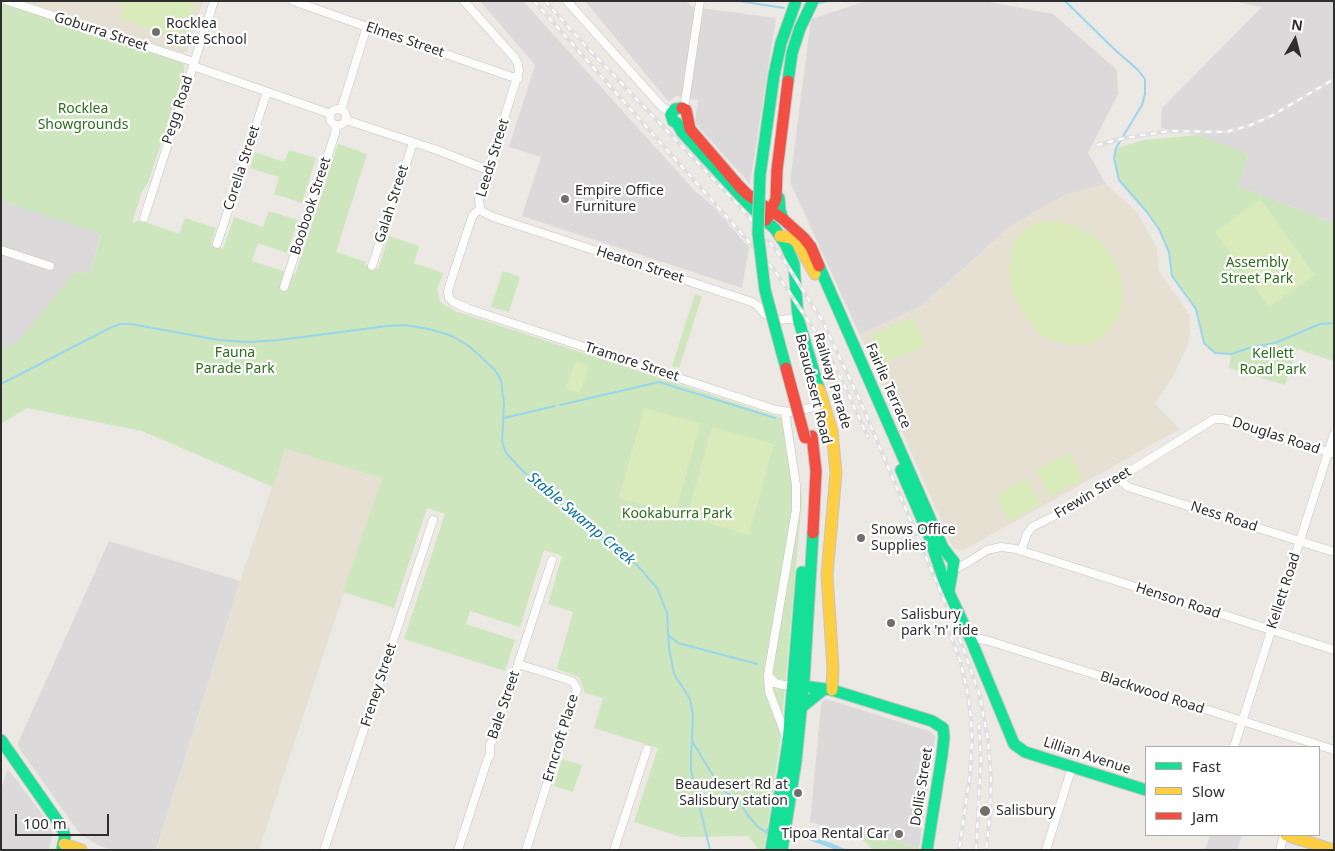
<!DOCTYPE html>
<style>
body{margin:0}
#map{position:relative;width:1335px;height:851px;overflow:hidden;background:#ece8e4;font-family:"Noto Sans",sans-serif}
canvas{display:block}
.frame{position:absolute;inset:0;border:2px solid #2e2e2e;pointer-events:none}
.legend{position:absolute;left:1145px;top:746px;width:175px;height:90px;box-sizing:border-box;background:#fff;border:1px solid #ababab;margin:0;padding:6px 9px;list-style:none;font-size:15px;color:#2e2e2e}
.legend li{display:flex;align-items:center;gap:10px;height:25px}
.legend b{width:25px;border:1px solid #ababab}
.north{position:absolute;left:1270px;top:15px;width:50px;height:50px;-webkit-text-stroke:4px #fff;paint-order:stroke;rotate:8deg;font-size:14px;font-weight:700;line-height:20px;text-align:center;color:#2e2e2e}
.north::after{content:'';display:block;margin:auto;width:18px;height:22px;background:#2e2e2e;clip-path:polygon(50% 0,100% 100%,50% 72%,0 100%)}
.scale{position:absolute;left:15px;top:814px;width:94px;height:22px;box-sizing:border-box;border:2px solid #2e2e2e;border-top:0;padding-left:6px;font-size:15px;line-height:18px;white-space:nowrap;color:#2e2e2e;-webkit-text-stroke:4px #fff;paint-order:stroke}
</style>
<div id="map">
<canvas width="1335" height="851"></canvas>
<div class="frame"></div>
<ul class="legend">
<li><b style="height:6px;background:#16e098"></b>Fast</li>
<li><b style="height:6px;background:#ffcf43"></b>Slow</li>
<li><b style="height:6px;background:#f24e42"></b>Jam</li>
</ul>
<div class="north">N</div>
<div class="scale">100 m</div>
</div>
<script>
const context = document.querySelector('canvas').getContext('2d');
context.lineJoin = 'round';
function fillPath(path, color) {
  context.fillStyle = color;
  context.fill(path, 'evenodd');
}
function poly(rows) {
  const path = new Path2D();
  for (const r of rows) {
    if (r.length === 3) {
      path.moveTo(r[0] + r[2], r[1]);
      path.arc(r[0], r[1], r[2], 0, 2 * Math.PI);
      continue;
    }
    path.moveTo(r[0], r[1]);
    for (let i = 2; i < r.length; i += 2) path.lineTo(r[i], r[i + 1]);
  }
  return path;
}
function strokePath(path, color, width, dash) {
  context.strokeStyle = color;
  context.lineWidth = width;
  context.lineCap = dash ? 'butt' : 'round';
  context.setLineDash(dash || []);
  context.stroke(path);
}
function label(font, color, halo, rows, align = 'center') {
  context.font = font + ' "Noto Sans",sans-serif';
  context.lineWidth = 4.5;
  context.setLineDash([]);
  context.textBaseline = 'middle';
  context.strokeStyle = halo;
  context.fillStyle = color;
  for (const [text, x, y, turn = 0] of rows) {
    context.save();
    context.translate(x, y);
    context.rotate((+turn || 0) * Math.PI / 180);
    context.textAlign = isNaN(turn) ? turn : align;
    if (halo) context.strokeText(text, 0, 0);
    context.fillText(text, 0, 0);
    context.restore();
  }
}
const industrial = poly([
 [480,1,523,1,695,191,713,206,749,248,742,288,522,216,541,157,509,147,535,65],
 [585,1,686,1,692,7,776,18,750,184,695,123,698,100,676,96,669,102],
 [866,1,984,1,1053,14,1117,70,1118,94,1088,153,1106,184,1065,195,1011,226,921,306,860,335,790,182,811,19],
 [1232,1,1334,1,1334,223,1238,186,1249,154,1198,135,1161,128,1162,108,1262,7],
 [1,201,101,233,90,273,74,272,17,344,1,349],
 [109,541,240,581,156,850,113,850,100,846,80,834,17,745],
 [826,699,929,731,935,736,919,848,848,826,845,832,810,822,821,706,822,701],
 [8,769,42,814,53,833,49,850,1,850,1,790],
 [1210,835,1242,835,1237,850,1205,850]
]);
const education = poly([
 [24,1,203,1,187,51,183,53],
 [1106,184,1137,212,1157,248,1159,271,1189,314,1190,334,1188,345,1173,376,1155,404,1180,429,962,551,953,548,860,335,921,306,1011,226,1065,195],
 [285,449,382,478,259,850,156,850,240,581]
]);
const green = poly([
 [1,3,180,61,184,65,184,73,148,183,142,191,132,223,140,220,179,234,185,218,216,228,211,244,223,249,234,217,263,227,269,211,298,220,287,253,258,243,252,261,295,275,338,144,367,154,336,252,366,262,365,265,378,269,389,236,419,246,414,263,443,273,437,290,440,302,455,311,791,421,802,500,780,742,764,850,757,850,757,847,748,836,681,837,634,822,658,748,594,728,603,698,585,693,579,677,557,669,573,612,548,604,562,556,544,550,520,627,470,611,466,624,515,640,505,671,404,639,445,514,427,508,394,608,343,592,382,478,285,449,273,487,142,431,27,408,1,424,1,349,17,343,74,272,90,273,101,234,1,201],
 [1198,135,1249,154,1238,186,1334,223,1334,361,1297,349,1285,385,1229,368,1231,354,1215,353,1204,343,1196,309,1172,276,1169,252,1159,229,1146,211,1119,180,1114,158,1116,148,1144,140],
 [289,150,316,158,302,203,274,194,279,177,250,168,255,152,284,162],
 [503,271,520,277,509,312,491,307],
 [695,294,702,296,679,368,672,366],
 [562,759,582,765,573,792,554,786],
 [847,826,919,848,919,850,872,850,867,843,845,832]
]);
const pitch = poly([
 [110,1,195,1,182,40,120,19,124,6],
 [1260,199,1315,275,1269,307,1215,232],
 [1040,221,1057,222,1074,226,1091,234,1103,244,1115,262,1122,282,1123,302,1118,317,1110,329,1101,338,1089,345,1061,344,1046,339,1035,330,1017,302,1012,291,1009,271,1011,254,1015,241,1026,229],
 [914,318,926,346,883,362,872,334],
 [575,361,589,366,580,393,566,389],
 [644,408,700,423,676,513,619,498],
 [712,427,774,444,749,535,687,517],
 [1069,453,1084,479,1051,497,1036,470],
 [1027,478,1042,504,1009,522,995,496]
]);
const water = poly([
 [766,828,797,832,831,843,847,850,836,850,809,840,765,834]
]);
const stream = poly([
 [739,1,784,8],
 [1065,1,1113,48,1137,69,1145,79,1145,94,1142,105,1116,148,1114,158,1119,180,1146,211,1159,229,1169,252,1172,276,1196,309,1204,343,1215,353,1231,354,1252,347,1275,343,1320,324,1334,323],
 [819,3,829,1],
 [1,384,110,328,120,324,131,324,219,340,249,342,279,340,387,326,405,325,429,329,452,336,469,346,495,370,501,380,504,404,502,442,506,453,522,470,558,502,637,565,657,588,667,613,669,648,674,674,690,699,693,715,692,741,717,782,725,792,739,800,746,813,757,826,764,831],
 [560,405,659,382,775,418],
 [504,418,555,406],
 [668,635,678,643,757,664],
 [692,742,691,754,691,770,710,850]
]);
const street = poly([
 [8,1,194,62],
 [293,1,396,37,405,42,418,42,428,48,518,79],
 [464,1,514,57,518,64,519,71,479,199,480,209,473,215,471,220,451,281,448,291,449,298,453,302,469,309,776,410,791,412,824,405],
 [567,1,663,108,672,112],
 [193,66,331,114],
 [684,109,700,1],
 [338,117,8],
 [341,110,367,26],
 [346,120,437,150,488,170],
 [480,209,483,212,493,217,752,302,758,306,765,314,773,318,780,320,798,318],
 [144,218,214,1],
 [217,244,267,92],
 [1,250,50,266],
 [372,266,413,143],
 [284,287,335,134,336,125],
 [785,412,796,485,796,510,768,675,769,691,785,734],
 [1118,478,1128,487,1334,552],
 [1021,551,1027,534,1032,527,1074,506,1214,419,1223,419,1334,454],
 [950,571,967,563,987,550,1001,547,1016,549,1334,650],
 [971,640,976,638,989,641,1334,750],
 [518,664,569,680,573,682,577,689,526,850],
 [768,675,775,683,783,685,793,685],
 [1234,747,1334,434],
 [324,850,433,520],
 [458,850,487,761,490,755,490,745,494,738,552,560],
 [614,850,647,749],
 [1046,850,1072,767],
 [1280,850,1284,835]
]);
const fast = poly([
 [788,81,792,53,800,28,813,1],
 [682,108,675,109,671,114,673,121,677,123,682,132,746,202,775,229,786,245,794,264,798,318,819,389],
 [779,198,780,211,783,219],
 [819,266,943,548,954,562,949,590],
 [901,470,928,533,945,584,971,640,1014,744,1025,752,1146,790],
 [796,685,832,690,932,721,943,728,944,737,942,755,927,850],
 [802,707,823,690],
 [1,740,61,826,65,836,62,850],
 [771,850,788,743,802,572],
 [782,850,796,761,804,680,813,533]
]);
const slow = poly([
 [780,236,791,238,797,242,815,274],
 [819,389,832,431,836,473,827,575,833,668,832,690],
 [1286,835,1333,850],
 [64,844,81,850]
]);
const jam = poly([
 [682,108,686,110,690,129,739,186,747,194,783,219,804,238,811,247,819,266],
 [766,220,776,199,777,170,788,81],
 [812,436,816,471,813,533]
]);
const rail = poly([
 [534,1,775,271,823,343,847,391,868,437],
 [545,1,581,41,743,210,784,260,823,322,862,405,957,631,979,693,988,739,991,778,990,816,986,850],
 [1097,145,1125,138,1169,131,1226,132,1251,125,1273,115,1334,79],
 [947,626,960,660,967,689,971,718,972,743,970,775,959,850],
 [976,850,981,759,979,725]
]);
const fastBridge = poly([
 [786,368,765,290,758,233,760,175,774,75,781,43,796,1]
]);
const jamBridge = poly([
 [786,368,805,438]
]);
const markers = [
 [156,32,5,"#706f6e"],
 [565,199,5,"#706f6e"],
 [861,538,5,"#706f6e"],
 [891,623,5,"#706f6e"],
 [798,793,5,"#706f6e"],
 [985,811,6,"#706f6e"],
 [899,834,5,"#706f6e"]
];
const poiNames = [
 ["Rocklea",166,24],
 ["State School",166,40],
 ["Empire Office",575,191],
 ["Furniture",575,207],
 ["Snows Office",871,530],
 ["Supplies",871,546],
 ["Salisbury",901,615],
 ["park 'n' ride",901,631],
 ["Beaudesert Rd at",788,785,"right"],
 ["Salisbury station",788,801,"right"],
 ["Salisbury",996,811],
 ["Tipoa Rental Car",889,834,"right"]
];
const streetNames = [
 ["Goburra Street",101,32,18],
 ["Elmes Street",405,40,19],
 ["Pegg Road",178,110,-72],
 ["Leeds Street",493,158,-73],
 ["Corella Street",242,168,-72],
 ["Galah Street",392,204,-72],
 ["Boobook Street",311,206,-72],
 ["Heaton Street",640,265,18],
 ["Tramore Street",632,362,18],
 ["Railway Parade",832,381,73],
 ["Fairlie Terrace",888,386,66],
 ["Beaudesert Road",813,389,76],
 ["Douglas Road",1276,436,18],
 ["Frewin Street",1093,493,-31],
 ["Ness Road",1224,517,18],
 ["Kellett Road",1284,591,-72],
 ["Henson Road",1178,601,18],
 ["Freney Street",379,685,-72],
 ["Blackwood Road",1152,693,18],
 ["Bale Street",504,705,-71],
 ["Erncroft Place",561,738,-73],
 ["Lillian Avenue",1087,756,18],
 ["Dollis Street",922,787,-81]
];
const parkNames = [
 ["Rocklea",83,109],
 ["Showgrounds",83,125],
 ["Assembly",1257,263],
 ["Street Park",1257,279],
 ["Fauna",235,353],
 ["Parade Park",235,369],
 ["Kellett",1273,354],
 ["Road Park",1273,370],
 ["Kookaburra Park",677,514]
];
const waterNames = [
 ["Stable Swamp Creek",581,519,40]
];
fillPath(industrial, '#dcd9db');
fillPath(education, '#e6e0d3');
fillPath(green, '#cee6be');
fillPath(pitch, '#d9eabb');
fillPath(water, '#99d6ec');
strokePath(stream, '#99d6ec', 2);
strokePath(street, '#c5c4c5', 9);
strokePath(fast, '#c5c4c5', 13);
strokePath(slow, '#c5c4c5', 13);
strokePath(jam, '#c5c4c5', 13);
strokePath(street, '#fcfcfb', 8);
strokePath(fast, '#16e098', 11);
strokePath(slow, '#ffcf43', 11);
strokePath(jam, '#f24e42', 11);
strokePath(rail, '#dfdfe1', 4);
strokePath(rail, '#fff', 2, [5.5]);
strokePath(fastBridge, '#c6c5c4', 13, []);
strokePath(jamBridge, '#c6c5c4', 13, []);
strokePath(fastBridge, '#16e098', 11);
strokePath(jamBridge, '#f24e42', 11);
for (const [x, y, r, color] of markers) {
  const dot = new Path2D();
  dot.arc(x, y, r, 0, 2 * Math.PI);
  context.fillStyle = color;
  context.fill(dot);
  strokePath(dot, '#fff', 2);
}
label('14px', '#2e2e2e', '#fff', poiNames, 'left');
label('14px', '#2e2e2e', '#fff', streetNames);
label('14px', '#2c6e1b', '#fff', parkNames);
label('italic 15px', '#0d6fa3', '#fff', waterNames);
</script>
